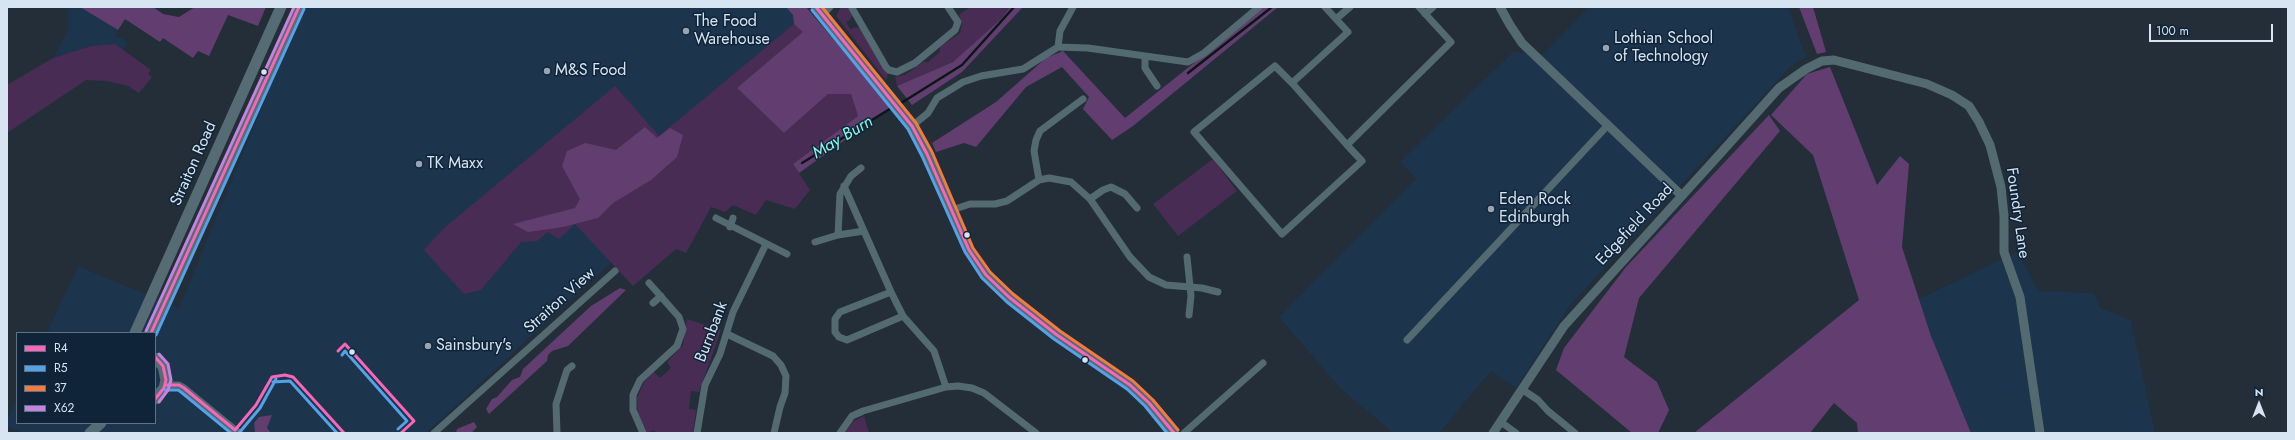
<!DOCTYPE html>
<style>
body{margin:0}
#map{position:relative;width:2295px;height:440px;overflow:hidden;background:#232e39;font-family:Jost,sans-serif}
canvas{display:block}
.frame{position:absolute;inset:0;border:8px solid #d7e4f2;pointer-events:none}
.legend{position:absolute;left:16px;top:332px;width:140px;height:92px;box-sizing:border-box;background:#0f2438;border:1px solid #5f7182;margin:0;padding:5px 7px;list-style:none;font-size:12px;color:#d7e4f2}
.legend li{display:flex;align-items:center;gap:8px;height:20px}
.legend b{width:20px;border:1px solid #5f7182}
.north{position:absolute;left:2239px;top:384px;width:40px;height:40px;-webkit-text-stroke:3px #0f2438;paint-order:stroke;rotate:0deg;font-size:11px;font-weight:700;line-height:16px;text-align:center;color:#d7e4f2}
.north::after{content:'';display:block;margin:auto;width:14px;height:18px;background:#d7e4f2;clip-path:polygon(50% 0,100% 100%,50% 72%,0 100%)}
.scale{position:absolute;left:2149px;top:24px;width:124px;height:18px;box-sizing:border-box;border:2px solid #d7e4f2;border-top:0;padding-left:5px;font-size:12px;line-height:14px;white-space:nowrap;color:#d7e4f2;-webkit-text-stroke:3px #0f2438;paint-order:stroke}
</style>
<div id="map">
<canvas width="2295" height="440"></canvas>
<div class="frame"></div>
<ul class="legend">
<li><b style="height:5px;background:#fa66b7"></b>R4</li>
<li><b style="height:5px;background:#53a3e8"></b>R5</li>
<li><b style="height:5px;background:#f6793e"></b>37</li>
<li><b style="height:5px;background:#c483df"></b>X62</li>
</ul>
<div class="north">N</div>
<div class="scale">100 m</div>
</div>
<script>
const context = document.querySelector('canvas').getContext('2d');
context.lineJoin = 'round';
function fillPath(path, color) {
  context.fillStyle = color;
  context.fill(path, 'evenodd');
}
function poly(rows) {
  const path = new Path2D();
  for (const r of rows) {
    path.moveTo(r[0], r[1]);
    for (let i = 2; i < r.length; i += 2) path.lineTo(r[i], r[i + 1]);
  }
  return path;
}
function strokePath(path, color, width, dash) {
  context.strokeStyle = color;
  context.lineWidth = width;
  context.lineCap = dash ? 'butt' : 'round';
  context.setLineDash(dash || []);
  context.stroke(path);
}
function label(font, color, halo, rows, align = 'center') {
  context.font = font + ' Jost,sans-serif';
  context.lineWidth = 3;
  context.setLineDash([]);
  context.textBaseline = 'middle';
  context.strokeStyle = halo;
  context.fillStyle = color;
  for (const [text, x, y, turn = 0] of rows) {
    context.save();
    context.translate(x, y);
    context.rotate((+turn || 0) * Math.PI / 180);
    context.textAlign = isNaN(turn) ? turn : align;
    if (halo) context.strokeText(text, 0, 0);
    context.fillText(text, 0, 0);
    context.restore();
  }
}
const built = poly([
 [67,7,80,7,118,30,115,35,128,42,123,50,115,44,91,46,53,58,67,31],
 [305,7,804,7,811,15,613,261,426,433,23,433,7,427,7,421,17,399,17,423,155,423,155,333,47,333,78,266,179,308,278,68],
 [1589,7,1788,7,1806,57,1790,67,1570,305,1516,388,1491,371,1439,433,1393,433,1340,388,1279,317,1416,179,1400,162,1513,52,1542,55],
 [2017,252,2039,291,2094,293,2100,308,2131,320,2155,433,1971,433,1931,336,1919,299]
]);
const green = poly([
 [841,7,849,7,852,15,851,19,846,22,850,29,858,27,862,31,888,74,886,80,836,16],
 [970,7,1010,7,1002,18,953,62,897,86,895,77,905,75,923,62,928,62,940,52,940,47,960,33,962,23,959,15],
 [794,24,804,32,737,88,784,133,828,94,851,94,858,116,793,164,810,190,795,209,766,200,756,215,733,205,725,212,711,207,686,253,676,249,633,286,575,224,559,239,548,232,537,241,521,242,481,290,464,294,424,250,443,229,615,86,659,136],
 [115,44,151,70,148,74,152,77,139,93,128,86,107,81,86,80,7,133,7,85,53,58,91,46],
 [1213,159,1237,191,1178,236,1153,204],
 [687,319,721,330,699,392,691,391,689,409,696,410,693,433,657,433,654,430,647,433,638,414,637,398,644,382,654,372,660,378,671,368,667,362,683,345],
 [864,416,869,433,844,433,854,421]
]);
const forest = poly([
 [80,7,153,7,163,14,179,17,195,7,266,7,258,26,228,15,209,56,198,51,193,58,163,38,160,42,125,19,118,30],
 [786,7,806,7,891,107,799,173,793,164,858,116,851,94,828,94,784,133,737,88,803,32,794,24,793,15],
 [1010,7,1023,7,962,72,912,105,897,86,953,62,1002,18],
 [1264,7,1278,7,1133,126,1112,140,1083,109,1089,97,1062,67,1026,87,976,147,964,143,936,152,932,143,996,102,1046,58,1063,51,1125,118],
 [1799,7,1813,7,1826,52,1817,54],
 [1830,67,1877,185,1900,156,1909,164,1902,247,1931,336,1971,433,1858,433,1857,423,1834,403,1810,433,1694,433,1859,300,1813,155,1771,115,1807,74],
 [1769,115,1780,131,1639,298,1624,357,1657,382,1669,410,1658,433,1632,433,1556,370,1564,348,1626,267],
 [645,127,657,138,670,128,683,135,677,157,651,180,613,203,598,218,563,227,528,232,513,224,575,208,580,199,562,166,567,151,585,143,616,150],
 [620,288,626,290,568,346,552,351,548,355,547,361,489,414,486,409,492,399,497,397,512,380,520,377,523,369,591,306],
 [272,415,267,428,271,433,255,432,254,423,259,417],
 [474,422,477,427,471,433,456,433,457,429]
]);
const stream = poly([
 [1188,73,1272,7],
 [898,105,962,65,1014,7],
 [802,163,893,107]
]);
const minor = poly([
 [1325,7,1336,19],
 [1350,7,1336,19,1348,32,1292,83,1275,66,1194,132,1282,234,1362,161,1347,145,1451,42,1419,7],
 [852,8,886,67,889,70,897,72,915,63,955,30,958,22,948,7],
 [823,14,830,7],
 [1425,14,1433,7],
 [1058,47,1060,31,1073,7],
 [1145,56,1145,68,1157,86],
 [1292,83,1347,145],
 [912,126,928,113,937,98,963,82,981,76,1023,69,1058,47,1088,48,1188,62,1204,53,1259,7],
 [861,168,851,176,840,194,838,235,864,231],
 [1039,180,1034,151,1036,140,1040,131,1083,99],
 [844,186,891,292,903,316,934,351,946,387],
 [1090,199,1103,190,1111,187,1125,194,1137,208],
 [952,210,970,204,995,204,1007,201,1039,180,1049,178,1071,182,1090,199,1130,257,1149,277,1166,285,1202,288,1218,292],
 [716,218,787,254],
 [730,227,733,218],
 [815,242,838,235],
 [1187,257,1191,296,1189,315],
 [891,292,840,312,835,319,835,332,839,337,847,340,903,316],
 [653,303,661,296],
 [727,334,773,356,781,365,786,376,785,393,780,407,774,433],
 [1407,340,1608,125],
 [165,385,179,385,184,388,239,433],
 [1523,390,1538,400,1548,411,1575,433],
 [1501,422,1516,433],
 [434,433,615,271],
 [557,433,556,404,567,370,572,366],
 [643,433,633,410,633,395,640,380,677,346,683,329,679,317,649,283],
 [697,433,705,385,720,354,733,312,766,244],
 [840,433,852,416,863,411,946,387,958,386,972,388,984,393,1036,433],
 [1184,433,1263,363]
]);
const tertiary = poly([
 [1500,7,1510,25,1522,43,1682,196],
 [1493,433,1564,326,1718,156,1779,88,1806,69,1822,61,1834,60,1927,84,1952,95,1969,106,1979,122,1990,145,2001,187,2004,216,2004,252,2020,297,2040,433]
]);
const secondary = poly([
 [816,7,912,126,927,154,969,250,986,275,1010,298,1057,335,1130,385,1149,403,1174,433]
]);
const primary = poly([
 [135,333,281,7],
 [151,333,299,7],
 [155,358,163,366,166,380,164,388,155,399],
 [90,433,101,423]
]);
const bus1 = poly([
 [816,7,912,126,927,154,969,250,986,275,1010,298,1057,335,1130,385,1149,403,1174,433],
 [151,333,299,7],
 [338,351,345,344,414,421,401,433],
 [155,357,163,366,166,380,164,388,155,399],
 [272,377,285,375,293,377,344,433],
 [165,385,179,385,184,388,235,430],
 [235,430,256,405,272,377]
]);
const bus2 = poly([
 [812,10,908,129,922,156,965,252,982,278,1007,302,1054,339,1127,389,1145,406,1167,433],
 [156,335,304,9],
 [342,355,345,351,407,421,398,429],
 [273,382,290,381,337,433],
 [165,390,178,390,181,392,231,433],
 [239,433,260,408,276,379]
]);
const bus3 = poly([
 [822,7,916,123,932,152,973,248,990,272,1013,294,1060,331,1133,381,1153,400,1178,430]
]);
const bus4 = poly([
 [146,331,294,7],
 [159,354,168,364,171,380,168,390,159,402]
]);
const markers = [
 [686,31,4,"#98a4b1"],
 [1606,48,4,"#98a4b1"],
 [547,71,4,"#98a4b1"],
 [264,72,3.5,"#d7e4f2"],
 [419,164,4,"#98a4b1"],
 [1491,209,4,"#98a4b1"],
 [967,235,3.5,"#d7e4f2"],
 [428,346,4,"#98a4b1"],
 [352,352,3.5,"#d7e4f2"],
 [1085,360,3.5,"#d7e4f2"]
];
const poiNames = [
 ["The Food",694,22],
 ["Warehouse",694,40],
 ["Lothian School",1614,39],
 ["of Technology",1614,57],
 ["M&S Food",555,71],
 ["TK Maxx",427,164],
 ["Eden Rock",1499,200],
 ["Edinburgh",1499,218],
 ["Sainsbury's",436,346]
];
const streetNames = [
 ["Straiton Road",194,164,-66],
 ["Foundry Lane",2017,213,82],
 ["Edgefield Road",1635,225,-47],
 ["Straiton View",560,301,-42],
 ["Burnbank",712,332,-69]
];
const waterNames = [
 ["May Burn",843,138,-31]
];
fillPath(built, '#1c344c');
fillPath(green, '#482c54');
fillPath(forest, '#623e70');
strokePath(stream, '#0a1716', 2.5);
strokePath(minor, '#546a71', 7);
strokePath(tertiary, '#546a71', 9);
strokePath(secondary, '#536c74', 10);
strokePath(primary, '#556c74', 11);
strokePath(bus1, '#fa66b7', 3);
strokePath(bus2, '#53a3e8', 3);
strokePath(bus3, '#f6793e', 3);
strokePath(bus4, '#c483df', 3);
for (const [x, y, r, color] of markers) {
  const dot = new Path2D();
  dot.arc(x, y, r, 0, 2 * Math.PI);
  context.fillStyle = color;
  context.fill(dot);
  strokePath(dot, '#0f2438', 1.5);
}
label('16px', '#d7e4f2', '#0f2438', poiNames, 'left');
label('16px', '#d7e4f2', '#0f2438', streetNames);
label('italic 17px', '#8cfae7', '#0f2438', waterNames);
</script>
